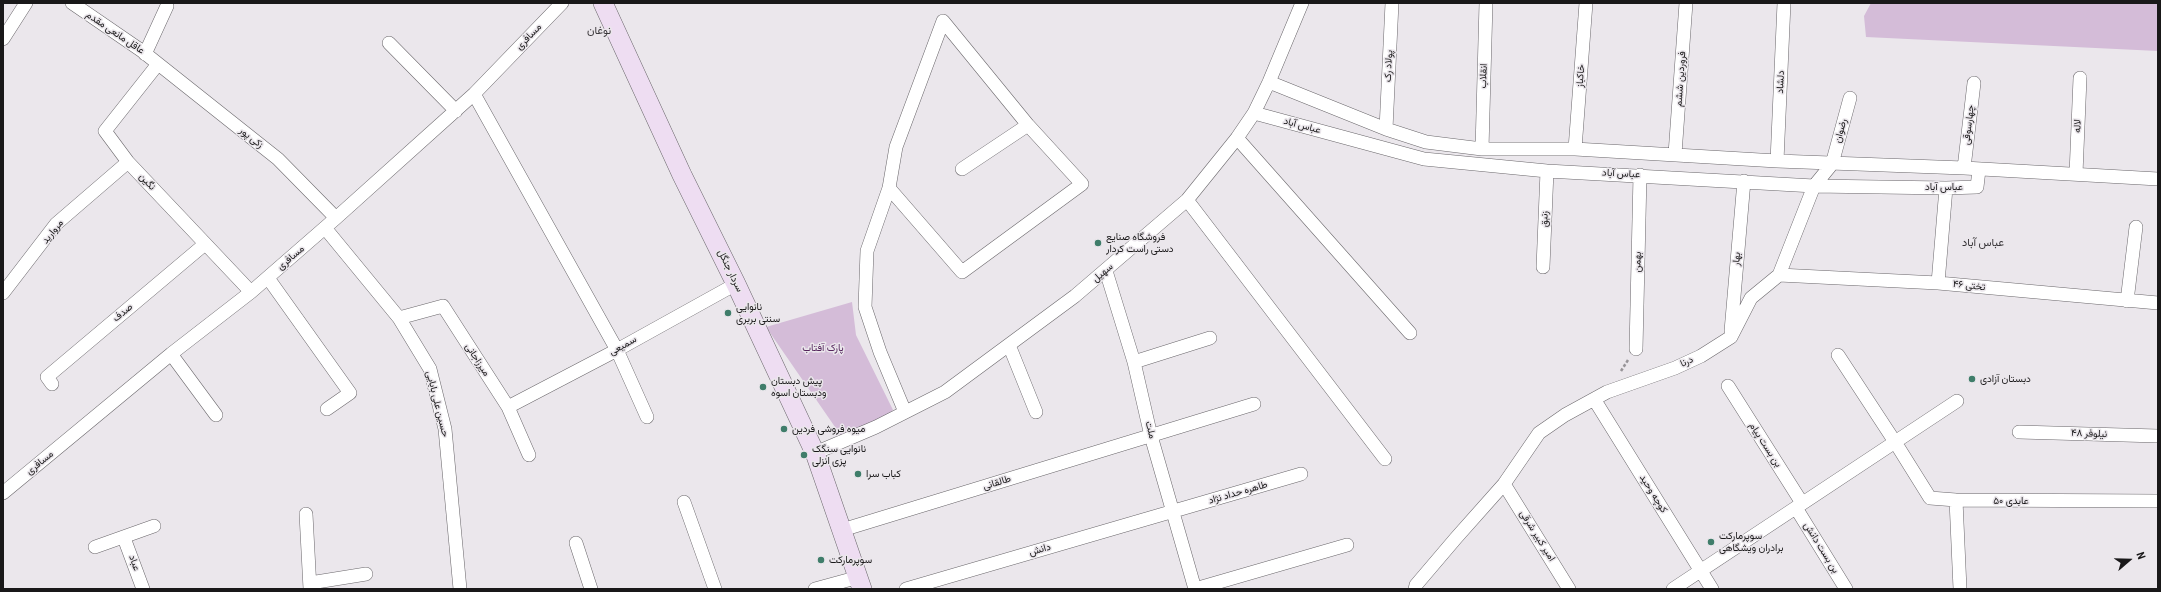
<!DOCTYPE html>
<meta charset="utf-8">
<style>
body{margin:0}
#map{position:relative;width:2161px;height:592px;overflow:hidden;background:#ebe7ec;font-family:"Roboto Condensed",sans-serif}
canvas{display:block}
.frame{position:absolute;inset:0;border:4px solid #191819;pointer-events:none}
.north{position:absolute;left:2109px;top:540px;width:40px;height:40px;-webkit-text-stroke:3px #ebe7ec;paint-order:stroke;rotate:70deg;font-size:11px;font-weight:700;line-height:16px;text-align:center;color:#191819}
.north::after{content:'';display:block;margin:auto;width:14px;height:18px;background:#191819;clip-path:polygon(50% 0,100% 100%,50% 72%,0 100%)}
</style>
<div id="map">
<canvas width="2161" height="592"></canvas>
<div class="frame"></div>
<div class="north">N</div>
</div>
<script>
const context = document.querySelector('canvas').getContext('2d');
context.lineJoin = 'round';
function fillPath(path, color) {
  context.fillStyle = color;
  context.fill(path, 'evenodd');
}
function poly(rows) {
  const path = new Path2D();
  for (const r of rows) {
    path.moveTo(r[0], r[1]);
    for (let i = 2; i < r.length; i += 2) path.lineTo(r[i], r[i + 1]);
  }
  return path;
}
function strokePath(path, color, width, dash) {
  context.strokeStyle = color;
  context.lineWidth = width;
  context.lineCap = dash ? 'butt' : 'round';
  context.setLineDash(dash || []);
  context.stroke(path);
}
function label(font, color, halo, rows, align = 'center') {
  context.font = font + ' "Roboto Condensed",Vazirmatn,sans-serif';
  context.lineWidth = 3;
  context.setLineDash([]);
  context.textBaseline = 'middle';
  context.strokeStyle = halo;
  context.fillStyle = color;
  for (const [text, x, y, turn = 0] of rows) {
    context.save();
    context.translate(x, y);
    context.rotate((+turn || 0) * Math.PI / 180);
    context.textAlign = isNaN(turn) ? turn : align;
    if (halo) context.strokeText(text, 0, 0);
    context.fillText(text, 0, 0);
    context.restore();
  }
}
const green = poly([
 [1871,3,2158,3,2158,51,1866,37,1864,16],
 [852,302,856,335,893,410,876,427,844,440,766,327]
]);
const path = poly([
 [1621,371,1628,360]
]);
const minor = poly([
 [72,3,142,51,278,159,336,218],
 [3,39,26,3],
 [389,43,456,111],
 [145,54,167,6],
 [158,64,105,131,128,162,251,292],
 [1269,82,1386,129,1426,142,1482,149,1575,149,1777,161,1964,168,2158,179],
 [474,94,617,350,647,417],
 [1254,113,1424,159,1547,171,1814,186,1946,188,1977,187,1979,170],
 [1386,129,1392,3],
 [1237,138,1410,333],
 [1482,149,1486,3],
 [1575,149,1586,3],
 [1675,154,1686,3],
 [1777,161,1784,3],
 [1964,168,1974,83],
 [962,169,1028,125],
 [2076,174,2080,78],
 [889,188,962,272,1082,184,1028,125,943,21,896,147,889,188,867,251,865,307,880,352,905,412],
 [1187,200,1385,459],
 [325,228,399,318,430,369,445,429,460,589],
 [1543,267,1547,171],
 [1106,271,1134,362,1151,436,1195,589],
 [1779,275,1938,283,2158,303],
 [268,278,350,393,327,409],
 [1938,283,1946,188],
 [3,293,56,224,128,162],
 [2127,301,2136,227],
 [399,318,443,306,508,407,529,455],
 [1731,331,1744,181],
 [1009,345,1036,412],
 [1636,349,1640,175],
 [171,354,216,415],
 [1838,355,1895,442,1930,498,1956,500,2158,501],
 [1134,362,1210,338],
 [52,384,47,377,205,244],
 [1728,386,1802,503],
 [1594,399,1712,589],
 [508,407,617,350,736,284],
 [2019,432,2158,436],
 [815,453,876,427,945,392,1075,296,1187,200,1237,138,1254,113,1269,82,1302,3],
 [1504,484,1569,589],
 [3,493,171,354,251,292,336,218,474,94,562,3],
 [1956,500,1960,589],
 [684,502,715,589],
 [1796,508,1846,589],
 [306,514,310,589],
 [842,530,1254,404],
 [124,538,143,589],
 [576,543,591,589],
 [95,547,154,526],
 [310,583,366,574],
 [815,589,859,577],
 [906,589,1301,474],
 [1195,589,1347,545],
 [1415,589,1416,585,1456,538,1504,484,1539,433,1565,415,1607,392,1675,368,1701,356,1731,337,1751,298,1779,275,1814,186,1832,164,1850,98],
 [1673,589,1957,401]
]);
const secondary = poly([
 [603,3,682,175,736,284,815,453,862,589]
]);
const markers = [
 [1098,243,4,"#3f7d6a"],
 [728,313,4,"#3f7d6a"],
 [1972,379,4,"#3f7d6a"],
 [763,387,4,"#3f7d6a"],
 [784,429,4,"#3f7d6a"],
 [804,455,4,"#3f7d6a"],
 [858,474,4,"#3f7d6a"],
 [1711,542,4,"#3f7d6a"],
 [821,560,4,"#3f7d6a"]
];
const streetNames = [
 ["عاقل مانعی مقدم",115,33,34],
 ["مسافری",529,37,-46],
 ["پولاد رک",1389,66,-87],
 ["انقلاب",1484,76,-88],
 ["خاکباز",1581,76,-86],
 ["فروردین ششم",1681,79,-86],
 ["دلشاد",1781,82,-87],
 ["چهارسوقی",1969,125,-83],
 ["عباس آباد",1302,126,15],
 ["لاله",2078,126,-88],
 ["رضوان",1841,131,-75],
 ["زکی پور",251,138,38],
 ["عباس آباد",1621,174,3],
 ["نگین",147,182,47],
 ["عباس آباد",1944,187],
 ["زنبق",1545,219,-88],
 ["مروارید",53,232,-51],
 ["مسافری",291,258,-41],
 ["بهار",1737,259,-85],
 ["بهمن",1638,262,-89],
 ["سردار جنگل",730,271,64],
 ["سهیل",1103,273,-40],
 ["تختی ۴۶",1969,286,6],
 ["صدف",123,313,-40],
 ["سمیعی",623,346,-29],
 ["میرزاجانی",477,360,57],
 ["درنا",1687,362,-24],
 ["حسین علی بابایی",437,404,76],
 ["ملت",1150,430,76],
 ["نیلوفر ۴۸",2089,434,2],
 ["بن بست پیام",1765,445,57],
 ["مسافری",40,463,-39],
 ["طالقانی",997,483,-17],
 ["طاهره حداد نژاد",1238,493,-16],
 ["کوچه وحید",1653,494,58],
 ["عابدی ۵۰",2011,501],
 ["امیر کبیر شرقی",1537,536,58],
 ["بن بست دانش",1821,548,58],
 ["دانش",1040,550,-16],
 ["عباد",134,563,70]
];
const poiNames = [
 ["فروشگاه صنایع",1106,237],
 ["دستی راست کردار",1106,249],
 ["نانوایی",736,307],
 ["سنتی بربری",736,319],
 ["دبستان آزادی",1980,379],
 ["پیش دبستان",771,381],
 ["ودبستان اسوه",771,393],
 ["میوه فروشی فردین",792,429],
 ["نانوایی سنگک",812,449],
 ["پزی انزلی",812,461],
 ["کباب سرا",866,474],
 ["سوپرمارکت",1719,536],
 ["برادران ویشگاهی",1719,548],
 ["سوپرمارکت",829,560]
];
const parkNames = [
 ["پارک آفتاب",823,348]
];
const neighbourhoodNames = [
 ["نوغان",599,31],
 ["عباس آباد",1983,243]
];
fillPath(green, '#d4bcd8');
strokePath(minor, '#6a676b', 14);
strokePath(secondary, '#6a676b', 20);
strokePath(path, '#979498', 2.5, [3, 2]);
strokePath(minor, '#fff', 13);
strokePath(secondary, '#eeddf2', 19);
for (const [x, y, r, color] of markers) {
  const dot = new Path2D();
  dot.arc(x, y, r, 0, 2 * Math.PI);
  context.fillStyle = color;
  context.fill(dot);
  strokePath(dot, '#ebe7ec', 1.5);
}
label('10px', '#191819', '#ebe7ec', streetNames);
label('10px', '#191819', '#ebe7ec', poiNames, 'left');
label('10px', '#53235b', '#ebe7ec', parkNames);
label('11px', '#373437', '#ebe7ec', neighbourhoodNames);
</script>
